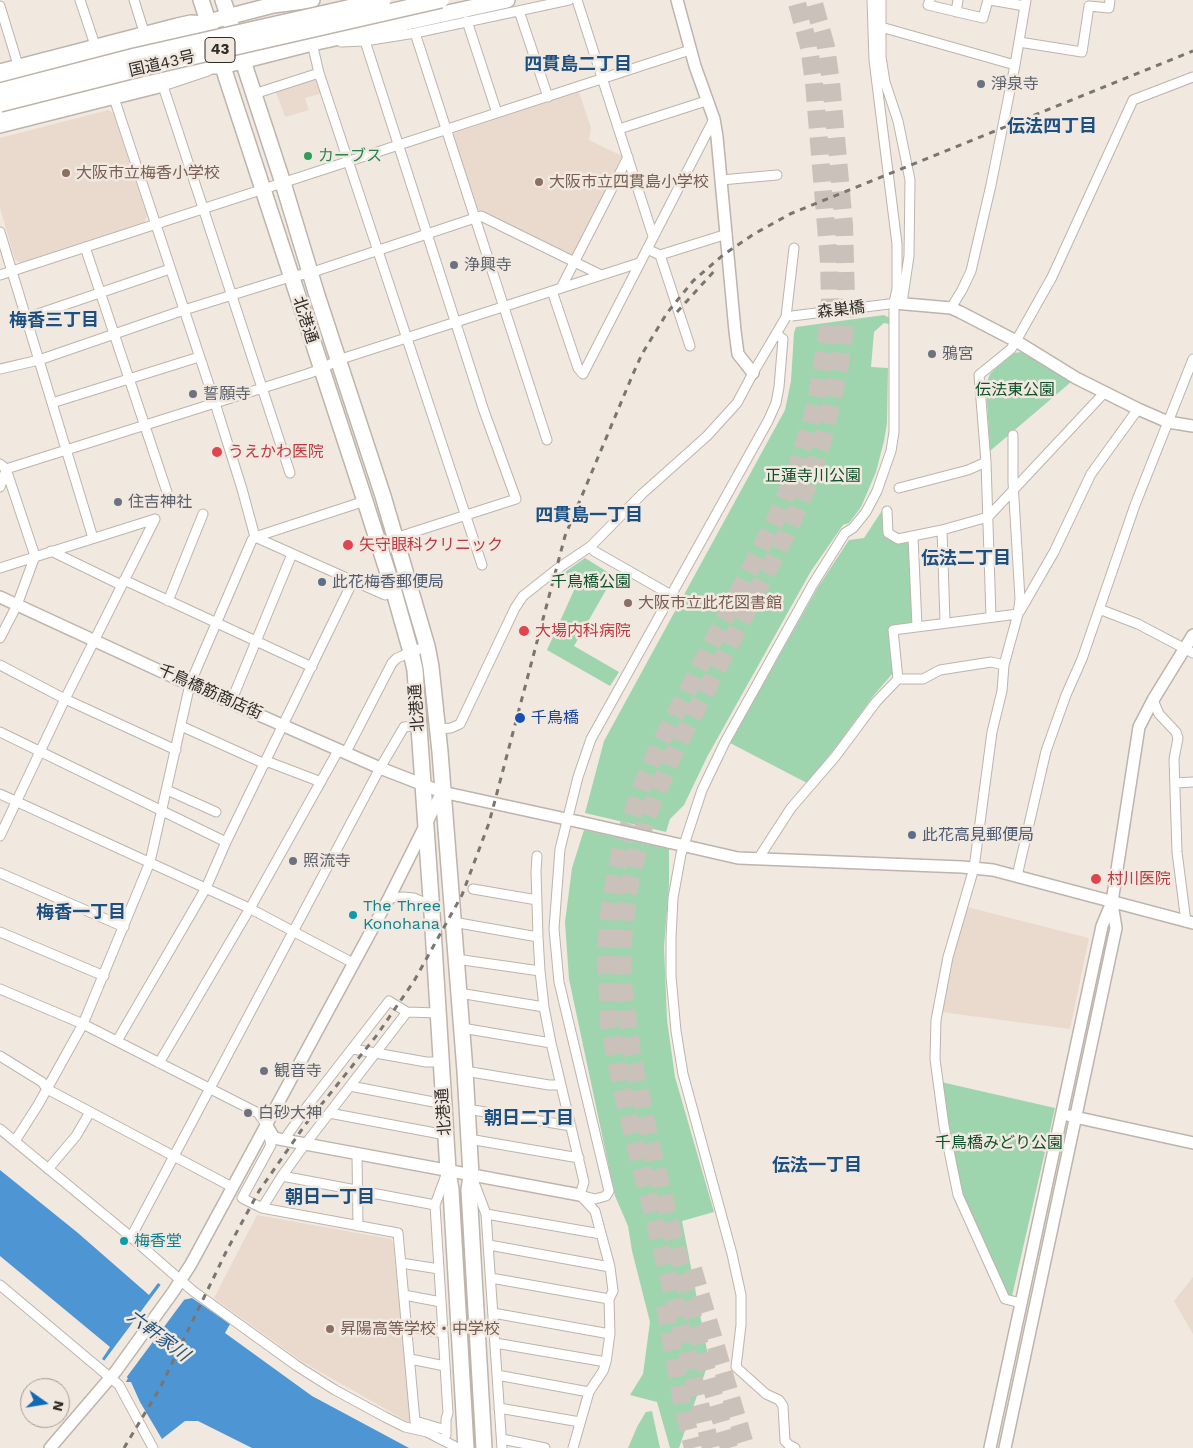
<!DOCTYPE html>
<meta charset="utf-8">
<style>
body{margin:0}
#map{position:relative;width:1193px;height:1448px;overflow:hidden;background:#f1e8df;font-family:"Work Sans",sans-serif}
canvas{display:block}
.north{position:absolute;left:20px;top:1378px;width:50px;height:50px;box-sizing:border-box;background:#f1e8df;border:1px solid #a39c96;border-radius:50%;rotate:103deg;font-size:14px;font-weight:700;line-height:20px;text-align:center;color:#2f2b28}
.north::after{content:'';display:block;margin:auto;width:18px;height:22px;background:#1069b6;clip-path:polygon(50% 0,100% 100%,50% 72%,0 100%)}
</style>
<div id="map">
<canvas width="1193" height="1448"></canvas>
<div class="north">N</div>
</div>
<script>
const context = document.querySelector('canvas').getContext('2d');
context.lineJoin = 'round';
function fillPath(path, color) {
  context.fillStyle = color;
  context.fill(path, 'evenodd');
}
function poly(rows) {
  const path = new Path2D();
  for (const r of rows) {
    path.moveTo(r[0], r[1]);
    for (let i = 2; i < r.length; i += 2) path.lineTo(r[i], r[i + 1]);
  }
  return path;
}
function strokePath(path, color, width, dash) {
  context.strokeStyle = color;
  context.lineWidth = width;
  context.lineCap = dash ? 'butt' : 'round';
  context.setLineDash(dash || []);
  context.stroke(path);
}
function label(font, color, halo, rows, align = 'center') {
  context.font = font + ' "Work Sans","Noto Sans JP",sans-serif';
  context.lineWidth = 5;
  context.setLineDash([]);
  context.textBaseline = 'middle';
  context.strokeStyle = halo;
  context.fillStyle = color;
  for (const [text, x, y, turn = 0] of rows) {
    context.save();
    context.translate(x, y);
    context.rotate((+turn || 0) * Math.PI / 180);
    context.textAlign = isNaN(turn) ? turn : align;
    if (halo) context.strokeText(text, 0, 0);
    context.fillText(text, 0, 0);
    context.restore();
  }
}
const built = poly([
 [314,79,316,81,320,94,305,98,309,110,285,117,276,92],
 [579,92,591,128,589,140,622,156,573,254,569,255,479,210,477,207,453,136,455,133],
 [108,110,113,113,147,216,144,223,21,263,15,260,0,208,0,138],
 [967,907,1089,938,1070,1029,941,1012,948,970],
 [257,1215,391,1239,393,1243,412,1424,301,1361,214,1298],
 [1193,1277,1193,1334,1174,1301]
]);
const green = poly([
 [884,315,890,318,889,324,884,323,874,332,871,367,888,368,887,423,884,441,876,472,861,507,849,523,843,525,811,571,707,757,684,805,670,819,666,832,585,813,604,741,785,410,791,381,794,333,796,327],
 [1021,352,1071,382,990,451,986,384,990,374,996,368,1014,353],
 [885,506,886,535,906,541,909,545,914,621,911,624,891,626,893,673,874,695,839,743,807,783,730,743,818,587,849,540,864,538],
 [585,558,614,576,574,646,619,672,610,686,547,650,575,588,565,572],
 [584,830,669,849,669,885,664,947,667,1020,675,1077,714,1212,682,1221,709,1361,679,1448,670,1448,657,1402,630,1395,643,1374,650,1322,632,1251,628,1226,615,1196,569,979,565,922,572,868],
 [941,1082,1055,1108,1012,1296,1008,1295,960,1191],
 [652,1411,660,1448,628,1448,637,1427,644,1415,646,1412]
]);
const water = poly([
 [0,1170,78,1233,149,1295,158,1283,183,1300,192,1298,230,1324,225,1333,312,1396,409,1448,252,1448,198,1421,185,1421,162,1439,140,1402,131,1382,126,1382,128,1378,102,1359,110,1347,0,1256]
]);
const pier = poly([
 [162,1283,184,1300,126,1378,104,1361]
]);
const motorwayTunnel = poly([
 [693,1269,746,1448],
 [665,1306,683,1408,693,1448],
 [711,1448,621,1086,609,1023,606,952,609,915,615,878,622,845,644,781,658,748,775,521,796,471,816,404,827,335,830,300,829,262,814,83,809,47,796,0],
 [729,1448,702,1354,649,1136,632,1054,623,985,622,948,630,881,646,819,673,755,790,527,811,477,822,443,839,372,844,335,846,299,844,225,831,82,826,47,813,0]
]);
const minor = poly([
 [80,0,95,45],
 [134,0,144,32],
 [577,0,653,236],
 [881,0,881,57,885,82,898,121,910,180,909,256,902,303],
 [930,0,928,5,983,18,988,0],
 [990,0,1025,6],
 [0,6,18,65],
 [519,11,548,97],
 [956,12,958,0],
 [467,21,497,113],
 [881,27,1015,65],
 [415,33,547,440],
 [365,41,484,411,516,499,395,538],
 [341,42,365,41,415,33,569,0],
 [1019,42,1082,52,1089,6,1109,8,1110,0],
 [316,43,312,43,319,73,482,565],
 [208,71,163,86,290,473],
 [254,94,319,73],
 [114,98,215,403,242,489,255,537],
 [619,129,706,101],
 [721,180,777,175],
 [0,232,93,538],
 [85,247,167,492],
 [647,249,660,255,690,346],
 [660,255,727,234],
 [0,275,690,50],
 [561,288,628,157],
 [552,291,578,368,583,374,714,119],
 [951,308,962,290,971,271,991,185,1015,65,1026,0],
 [26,318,170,269],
 [0,369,39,360,184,310,290,277,310,273,481,216,601,275],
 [52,403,199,357],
 [1013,435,1013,482,1020,599,1018,614,1004,665,1002,691,992,732,974,868,948,957,936,1020,935,1059,944,1126,958,1195,1005,1299,1021,1303],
 [0,464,6,469,35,556,17,605,0,638],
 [6,469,307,374,321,369,338,360,639,263],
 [0,487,6,470],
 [899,488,968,470,986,462],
 [887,511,888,533,898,539,942,530,988,517,1105,392],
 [942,530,945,622],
 [255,537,385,595,394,592],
 [913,537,917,626],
 [591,546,594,551,671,595],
 [51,551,121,585],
 [0,568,155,519],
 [124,580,312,667],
 [168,601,203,514],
 [1099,609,1138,624,1193,653],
 [1020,611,1054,552,1091,474,1138,409],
 [991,617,986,462,979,375,1011,349,1016,341,1052,277,1133,100,1193,77],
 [0,665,65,699,176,750],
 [898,679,893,630,1018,614],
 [1153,700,1159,714,1176,732,1178,738,1174,759,1177,852,1186,922],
 [231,702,292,554],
 [181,726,265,764],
 [437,729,451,728,460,724,515,608,523,596,557,569,591,546,642,494,707,436,737,403,753,373,786,317,794,248],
 [0,732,226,842],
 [346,752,392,663,397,658,427,646],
 [266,761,321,782],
 [1175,783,1193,782],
 [167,790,216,812],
 [0,794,249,908,353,963],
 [0,836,65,699,155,519],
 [537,856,536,871,538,937,540,971,544,1007,551,1043,584,1182,580,1195,595,1211,610,1267,613,1291,609,1299,610,1334,606,1362,603,1371,589,1392,573,1448],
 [758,859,791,808,835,757,876,702,898,679,923,679,940,670,991,662,1004,665],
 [0,873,124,927],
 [1017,876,1046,751,1066,695,1082,659,1135,505,1193,359],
 [473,889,537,900],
 [389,898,403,897,414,898,423,902,430,911],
 [453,922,538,937],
 [0,932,104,976],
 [456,959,540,971],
 [0,989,83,1024,258,1113,266,1124,271,1145,242,1198,262,1208,398,1233,415,1421,446,1430],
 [459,993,544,1007],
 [462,1028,551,1043],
 [117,1041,206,888,226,842,353,581],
 [353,1049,426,1062,441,1062],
 [0,1056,42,1082,47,1089,232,1187],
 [159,1063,253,903,339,749],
 [465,1071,549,1085,561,1085],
 [350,1086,444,1104],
 [467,1109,571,1126],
 [329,1113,446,1135],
 [0,1129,131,1237,193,1291,297,1366,335,1390,385,1417,405,1427,427,1432,458,1448],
 [469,1139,579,1158],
 [284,1140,309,1104,389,1001,407,1012,438,1013],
 [15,1141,38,1105,83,1024,150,862,190,684,252,540,255,537,365,501],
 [357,1155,358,1226],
 [48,1169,76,1136,90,1112],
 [446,1175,435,1205,448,1413,446,1419,446,1435],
 [282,1176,435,1205],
 [472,1177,486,1214,502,1448],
 [580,1195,595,1199,606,1196,609,1191,559,982,554,929,560,849,578,777,591,739,768,421,776,403,779,387,783,339,776,334],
 [262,1208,282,1176,300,1151,407,1012],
 [486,1214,601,1234],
 [131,1237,380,768,404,727,419,725],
 [489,1245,610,1267],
 [401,1263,439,1269],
 [491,1278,609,1299],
 [0,1285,119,1385,153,1448],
 [404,1295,441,1302],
 [493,1313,610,1334],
 [406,1326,443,1333],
 [495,1343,606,1362],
 [410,1359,445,1366],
 [497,1375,589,1392],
 [499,1408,580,1422],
 [502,1439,545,1448],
 [795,1448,789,1445,785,1441,783,1406,779,1400,766,1394,736,1367,741,1325,741,1295,732,1254,683,1074,676,1031,671,976,671,938,673,898,681,854,702,790,725,742,813,584,845,533,853,528,866,512,877,491,891,451,894,432,894,303,897,289,897,244,874,60,872,0]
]);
const tertiary = poly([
 [677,0,695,66,714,119,717,137,735,331,738,354,753,373],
 [0,70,177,24,191,21,208,22],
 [0,127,163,86],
 [894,303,951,308,960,312,1016,341,1076,378,1138,409,1168,422,1193,426],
 [0,597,184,682,380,768,442,792,580,822],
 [668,842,738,858,962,867,993,870,1193,923],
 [1070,1116,1193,1143],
 [266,1124,274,1138,284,1140,580,1195],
 [50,1448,116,1371,173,1292,191,1264,389,898,442,792],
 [990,1448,1102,926,1112,902,1139,727,1153,700,1193,635],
 [1005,1448,1116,928,1112,904]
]);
const primary = poly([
 [201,0,365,501,394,592,411,652,415,670,432,913,448,1170,451,1190,466,1448],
 [223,0,283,183,316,292,383,496,427,646,431,667,440,752,465,1071,471,1175,469,1190,484,1448]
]);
const trunk = poly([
 [0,80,194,30,208,22,273,5,312,0],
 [0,117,181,71,203,66,222,66,312,43,507,0]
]);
const rail = poly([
 [677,312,716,269],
 [124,1448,160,1388,227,1250,259,1191,305,1125,377,1035,414,981,462,895,489,823,565,536,633,374,642,354,667,313,693,281,723,255,754,234,790,214,1193,51]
]);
const minorBridge = poly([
 [792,316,889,304]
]);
const tertiaryBridge = poly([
 [580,822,668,842]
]);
const trunkBridge = poly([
 [0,91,135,56,383,0],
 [0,104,139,69,441,0]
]);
const markers = [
 [981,84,5,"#6b7280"],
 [308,156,5,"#2e9e5b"],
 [66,173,5,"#8d6e63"],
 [539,182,5,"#8d6e63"],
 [454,265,5,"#6b7280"],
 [932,354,5,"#6b7280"],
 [193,394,5,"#6b7280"],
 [217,452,6,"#e0444e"],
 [118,502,5,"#6b7280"],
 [348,545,6,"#e0444e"],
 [322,582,5,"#5c6f8a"],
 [628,603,5,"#8d6e63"],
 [524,631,6,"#e0444e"],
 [520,718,6,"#1a4fb4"],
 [912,835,5,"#5c6f8a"],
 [293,861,5,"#6b7280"],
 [1096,879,6,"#e0444e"],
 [353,915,5,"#0f9aa8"],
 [264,1071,5,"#6b7280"],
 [248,1113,5,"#6b7280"],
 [124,1241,5,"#0f9aa8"],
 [330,1329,5,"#8d6e63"]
];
const shields = [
 [220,50,30]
];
const shieldNames = [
 ["43",220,50]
];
const streetNames = [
 ["国道43号",162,64,-13],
 ["森巣橋",841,310,-7],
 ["北港通",305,320,72],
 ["千鳥橋筋商店街",210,692,24],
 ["北港通",417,708,-94],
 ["北港通",444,1112,-94]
];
const worshipNames = [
 ["淨泉寺",991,84],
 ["浄興寺",464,265],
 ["鴉宮",942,354],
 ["誓願寺",203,394],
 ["住吉神社",128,502],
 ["照流寺",303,861],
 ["観音寺",274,1071],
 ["白砂大神",258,1113]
];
const leisureNames = [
 ["カーブス",318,156]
];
const educationNames = [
 ["大阪市立梅香小学校",76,173],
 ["大阪市立四貫島小学校",549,182],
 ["大阪市立此花図書館",638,603],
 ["昇陽高等学校・中学校",340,1329]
];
const parkNames = [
 ["伝法東公園",1015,390],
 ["正蓮寺川公園",813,476],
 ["千鳥橋公園",591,582],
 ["千鳥橋みどり公園",999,1143]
];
const healthNames = [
 ["うえかわ医院",228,452],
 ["矢守眼科クリニック",359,545],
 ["大場内科病院",535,631],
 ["村川医院",1107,879]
];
const serviceNames = [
 ["此花梅香郵便局",332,582],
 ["此花高見郵便局",922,835]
];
const transitNames = [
 ["千鳥橋",531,718]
];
const cultureNames = [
 ["The Three",363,906],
 ["Konohana",363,924],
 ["梅香堂",134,1241]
];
const neighbourhoodNames = [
 ["四貫島二丁目",578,65],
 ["伝法四丁目",1052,127],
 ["梅香三丁目",54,321],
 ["四貫島一丁目",589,516],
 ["伝法二丁目",966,559],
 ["梅香一丁目",81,913],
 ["朝日二丁目",529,1119],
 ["伝法一丁目",817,1166],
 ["朝日一丁目",330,1198]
];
const waterNames = [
 ["六軒家川",158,1336,37]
];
fillPath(built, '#eadacd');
fillPath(green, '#9ed5ae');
fillPath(water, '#4e95d4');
fillPath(pier, '#f1e8df');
strokePath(motorwayTunnel, '#cac2ba', 18, [18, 9]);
strokePath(minor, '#bdb4ab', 11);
strokePath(tertiary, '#bdb4ab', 14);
strokePath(primary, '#bdb4ab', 18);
strokePath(trunk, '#bdb4ab', 18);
strokePath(minor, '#fff', 9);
strokePath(tertiary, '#fff', 11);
strokePath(primary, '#fff', 15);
strokePath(trunk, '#fff', 15);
strokePath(rail, '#7b7570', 3, [6, 6]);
strokePath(minorBridge, '#bdb4ab', 11, []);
strokePath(tertiaryBridge, '#bdb4ab', 14, []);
strokePath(trunkBridge, '#bdb4ab', 18, []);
strokePath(minorBridge, '#fff', 9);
strokePath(tertiaryBridge, '#fff', 11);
strokePath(trunkBridge, '#fff', 15);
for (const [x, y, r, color] of markers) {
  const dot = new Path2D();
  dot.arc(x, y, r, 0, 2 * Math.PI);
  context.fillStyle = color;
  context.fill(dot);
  strokePath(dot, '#f1e8df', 2);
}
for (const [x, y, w] of shields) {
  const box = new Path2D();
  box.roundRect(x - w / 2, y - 12.5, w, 25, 4);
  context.fillStyle = '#f1e8df';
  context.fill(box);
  strokePath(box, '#2f2b28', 1);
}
label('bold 15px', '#2f2b28', null, shieldNames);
label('16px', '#2f2b28', '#f1e8df', streetNames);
label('16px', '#5b616d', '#f1e8df', worshipNames, 'left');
label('16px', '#27864d', '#f1e8df', leisureNames, 'left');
label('16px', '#785e54', '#f1e8df', educationNames, 'left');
label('16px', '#0e502b', '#f1e8df', parkNames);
label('16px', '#be3a42', '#f1e8df', healthNames, 'left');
label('16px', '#4e5e75', '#f1e8df', serviceNames, 'left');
label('16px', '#164399', '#f1e8df', transitNames, 'left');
label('16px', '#0d838f', '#f1e8df', cultureNames, 'left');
label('bold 18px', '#1c4f82', '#f1e8df', neighbourhoodNames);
label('italic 18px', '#21537e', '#f1e8df', waterNames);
</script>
